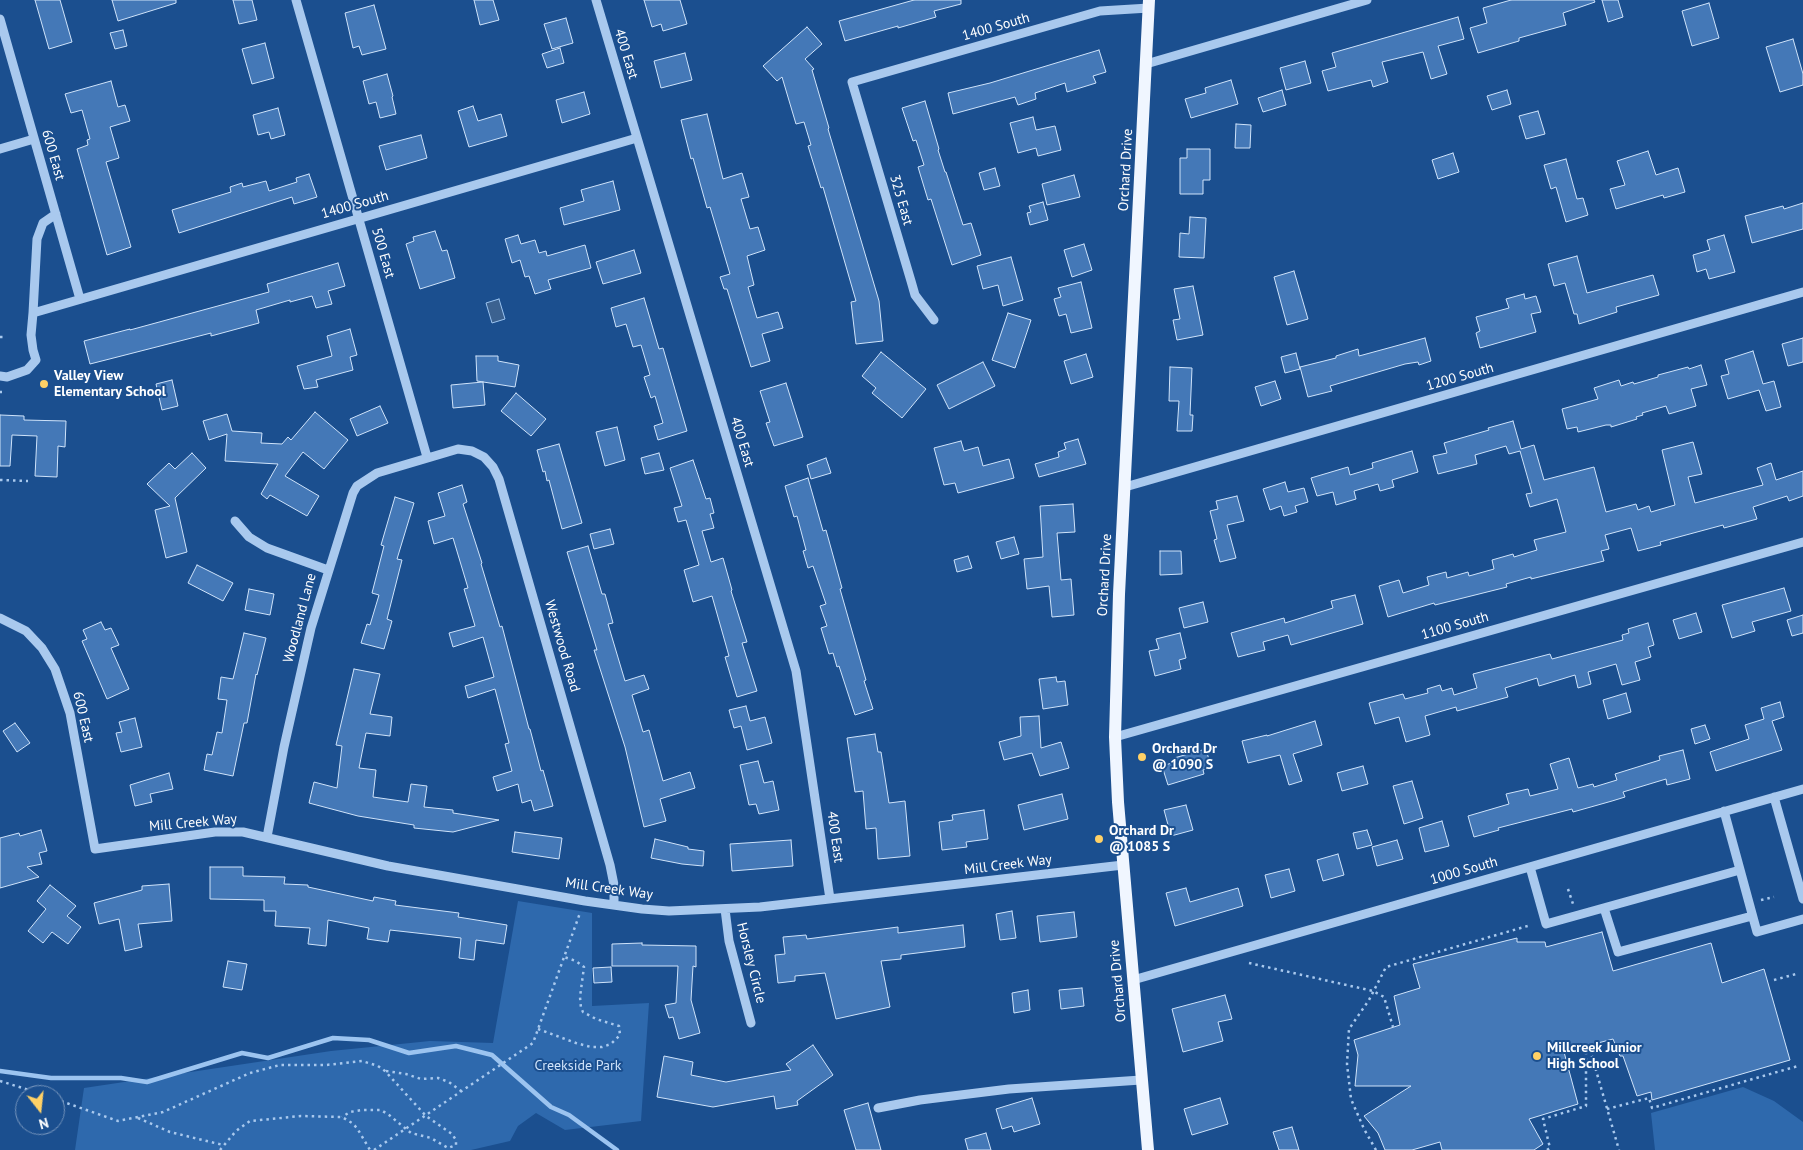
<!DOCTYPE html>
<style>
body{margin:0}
#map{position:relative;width:1803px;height:1150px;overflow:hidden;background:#1b4f8f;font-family:"PT Sans",sans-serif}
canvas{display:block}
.north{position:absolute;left:15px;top:1085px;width:50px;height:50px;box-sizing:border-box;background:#1b4f8f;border:1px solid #7695bc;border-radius:50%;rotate:164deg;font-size:14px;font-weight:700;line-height:20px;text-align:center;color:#fff}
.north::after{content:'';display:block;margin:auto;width:18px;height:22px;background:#ffd166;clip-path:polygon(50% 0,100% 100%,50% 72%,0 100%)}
</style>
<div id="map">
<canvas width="1803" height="1150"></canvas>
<div class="north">N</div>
</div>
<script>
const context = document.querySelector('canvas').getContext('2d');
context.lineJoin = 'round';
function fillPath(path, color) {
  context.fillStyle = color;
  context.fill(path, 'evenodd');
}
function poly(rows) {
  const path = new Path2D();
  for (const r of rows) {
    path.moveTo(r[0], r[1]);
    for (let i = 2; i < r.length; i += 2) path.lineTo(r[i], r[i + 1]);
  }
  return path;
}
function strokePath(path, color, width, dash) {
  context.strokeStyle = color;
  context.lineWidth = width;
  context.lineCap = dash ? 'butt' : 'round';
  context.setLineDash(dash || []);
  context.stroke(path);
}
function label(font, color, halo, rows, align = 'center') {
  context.font = font + ' "PT Sans",sans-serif';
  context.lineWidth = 4;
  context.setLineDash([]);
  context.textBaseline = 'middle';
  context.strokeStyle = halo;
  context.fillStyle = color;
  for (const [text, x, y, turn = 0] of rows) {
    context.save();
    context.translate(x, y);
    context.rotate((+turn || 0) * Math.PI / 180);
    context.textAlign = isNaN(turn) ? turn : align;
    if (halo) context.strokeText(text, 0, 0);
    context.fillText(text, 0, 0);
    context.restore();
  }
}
const green = poly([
 [518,901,592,913,592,1006,649,1003,641,1121,565,1130,536,1113,518,1126,510,1141,471,1150,75,1150,84,1088,331,1051,430,1041,493,1043],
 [1743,1087,1774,1101,1803,1122,1803,1150,1655,1150,1651,1113]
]);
const water = poly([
 [499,299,505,319,492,323,486,303,499,299]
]);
const stream = poly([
 [0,1071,51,1078,121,1078,147,1082,242,1053,268,1058,333,1038,369,1040,409,1053,456,1046,492,1055,551,1107,569,1115,617,1150]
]);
const building = poly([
 [35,0,60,0,72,42,49,49,35,0],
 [112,0,176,0,176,3,118,21,112,0],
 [233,0,252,0,257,20,239,24,233,0],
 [474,0,493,0,499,20,480,25,474,0],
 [644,0,680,0,687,24,663,31,661,24,652,27,644,0],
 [914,0,961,0,961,4,934,11,936,17,898,28,898,26,845,41,839,21,914,0],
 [1511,0,1594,0,1595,2,1563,13,1566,25,1519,38,1519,41,1478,53,1470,28,1487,23,1483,8,1511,0],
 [1602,0,1618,0,1623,17,1608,22,1602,0],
 [1709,3,1719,38,1692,46,1682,11,1709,3],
 [374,5,386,49,362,55,359,46,353,48,345,13,374,5],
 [1458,17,1464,39,1438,46,1447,74,1431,79,1423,52,1382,62,1388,82,1373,87,1371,80,1328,91,1322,71,1336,67,1332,53,1458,17],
 [566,18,573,43,552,49,544,24,566,18],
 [807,27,822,44,805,59,814,69,812,70,829,128,828,129,879,301,883,341,856,344,851,302,856,301,823,187,821,188,808,146,811,145,804,122,796,124,782,77,777,81,763,66,807,27],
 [123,30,127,46,115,49,110,33,123,30],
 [1793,39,1803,74,1803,85,1780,92,1766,47,1793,39],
 [265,43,274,78,252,84,242,49,265,43],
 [560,48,564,63,547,68,542,54,560,48],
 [1099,50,1106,72,1093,76,1096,83,1067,92,1065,83,1035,93,1036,99,1018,105,1015,97,953,114,948,93,990,83,1099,50],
 [685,53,692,80,661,88,654,61,685,53],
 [1305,61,1311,83,1286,90,1280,68,1305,61],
 [387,74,393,96,392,97,396,114,380,118,376,102,369,104,363,81,387,74],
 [1231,80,1238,104,1191,118,1185,99,1206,93,1205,88,1231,80],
 [111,81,118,107,125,105,130,121,110,127,119,158,106,162,131,247,107,255,77,149,88,145,87,140,90,139,82,110,71,113,65,94,111,81],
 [1282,90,1286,105,1263,112,1258,98,1282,90],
 [1507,90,1511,104,1492,110,1487,96,1507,90],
 [584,92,590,114,562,123,556,100,584,92],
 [925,101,939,149,938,150,945,172,946,172,963,225,971,223,981,255,952,265,931,199,928,200,918,167,924,165,916,140,913,141,902,108,925,101],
 [473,106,478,121,501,114,507,136,469,147,458,111,473,106],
 [278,108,285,135,271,139,269,132,258,135,253,115,278,108],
 [1538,111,1545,134,1526,139,1519,116,1538,111],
 [707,114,723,179,742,173,749,197,741,199,750,229,758,227,765,250,747,256,754,285,748,287,757,318,778,312,783,328,762,334,770,361,751,367,727,289,724,289,720,277,730,274,710,207,707,208,693,158,691,159,681,120,707,114],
 [1033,117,1036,130,1055,126,1061,150,1038,156,1036,148,1018,153,1010,123,1033,117],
 [1236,124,1251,125,1250,148,1235,148,1236,124],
 [421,135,427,158,386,170,379,146,421,135],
 [1187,149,1210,149,1210,180,1203,180,1203,194,1180,194,1180,158,1187,158,1187,149],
 [1648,151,1656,175,1678,168,1685,192,1664,198,1663,195,1616,209,1610,189,1625,185,1617,161,1648,151],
 [1453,153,1459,172,1438,179,1432,160,1453,153],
 [1566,159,1577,199,1583,198,1588,215,1566,222,1556,187,1551,189,1544,165,1566,159],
 [995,168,1000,186,984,190,979,173,995,168],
 [309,174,317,197,294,204,292,197,179,233,172,210,231,192,230,187,242,183,243,187,266,181,269,191,297,182,296,178,309,174],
 [1074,175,1080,197,1047,205,1042,184,1074,175],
 [613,181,620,210,564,225,560,208,584,201,581,190,613,181],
 [1043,202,1048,220,1030,225,1027,213,1031,212,1029,206,1043,202],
 [1803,203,1803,229,1752,243,1745,216,1783,206,1784,209,1803,203],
 [1190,217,1206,218,1204,258,1179,257,1180,233,1189,234,1190,217],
 [435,231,442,251,447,250,455,278,420,289,406,244,414,241,413,237,435,231],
 [518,235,521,244,535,240,539,253,546,251,547,256,585,245,591,268,548,280,551,289,535,294,529,276,525,277,520,260,512,263,505,239,518,235],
 [1724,235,1735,272,1709,279,1706,269,1697,272,1693,255,1710,250,1707,240,1724,235],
 [1084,244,1092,270,1072,277,1064,250,1084,244],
 [634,250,641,273,603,284,596,262,634,250],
 [1577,256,1587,293,1653,275,1659,295,1616,307,1617,312,1579,324,1577,314,1574,314,1565,283,1554,286,1548,264,1577,256],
 [1011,257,1023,300,1003,306,998,285,983,289,977,266,1011,257],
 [338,263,345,286,328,291,332,304,316,308,312,296,290,302,290,300,256,310,259,323,211,336,211,333,90,364,84,341,130,329,130,330,269,292,267,284,338,263],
 [1294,271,1308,319,1287,325,1274,277,1294,271],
 [1081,282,1092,328,1071,333,1066,314,1059,316,1054,299,1061,297,1058,288,1081,282],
 [1193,286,1203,335,1177,340,1173,320,1180,319,1174,289,1193,286],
 [1524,294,1525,299,1536,296,1541,312,1531,314,1536,332,1480,348,1476,333,1480,331,1476,317,1509,308,1506,299,1524,294],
 [644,298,659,349,663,348,687,431,658,440,654,426,663,423,655,396,651,398,644,377,650,375,641,345,633,347,626,324,616,327,611,308,644,298],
 [1008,313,1031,320,1015,368,992,360,1008,313],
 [350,329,357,355,350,357,353,370,316,380,318,387,304,389,297,366,332,356,327,336,350,329],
 [1425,338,1431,361,1419,365,1418,362,1405,364,1330,386,1332,391,1308,397,1300,367,1336,358,1336,356,1358,349,1359,356,1425,338],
 [1803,338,1803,362,1788,366,1782,344,1803,338],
 [1753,351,1763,384,1774,381,1781,407,1766,411,1759,390,1728,399,1721,376,1729,374,1725,360,1753,351],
 [881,352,926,389,902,418,872,393,876,388,862,376,881,352],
 [1296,353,1300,369,1285,373,1281,357,1296,353],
 [1086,354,1093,377,1071,384,1064,361,1086,354],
 [476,356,498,356,498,361,519,365,515,387,477,381,476,356],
 [983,362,995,386,949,409,937,385,983,362],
 [1701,365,1707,385,1691,389,1696,406,1669,414,1666,406,1642,413,1643,415,1636,417,1637,419,1611,427,1611,425,1606,425,1578,432,1577,427,1567,429,1562,409,1598,399,1594,388,1619,380,1621,386,1633,382,1634,384,1658,377,1658,375,1688,367,1689,369,1701,365],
 [1170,367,1192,368,1190,415,1193,415,1192,431,1177,431,1179,401,1169,401,1170,367],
 [172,380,178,406,162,410,156,384,172,380],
 [1275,381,1281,399,1261,406,1255,387,1275,381],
 [483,382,485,405,453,408,451,385,483,382],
 [786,383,803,437,774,446,766,423,770,422,760,391,786,383],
 [516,393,546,419,531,436,501,411,516,393],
 [380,406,388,423,357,436,350,419,380,406],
 [315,412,348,440,324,469,303,452,285,476,319,496,307,516,270,495,267,499,261,494,278,464,225,461,227,434,209,440,203,421,227,414,232,431,262,433,261,443,282,444,288,437,291,440,315,412],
 [0,415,24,416,24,420,66,421,65,447,58,446,57,477,35,476,37,436,12,435,10,466,0,466,0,415],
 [1513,421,1521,449,1534,445,1544,480,1594,467,1606,512,1636,504,1638,510,1649,506,1651,512,1675,505,1662,450,1693,442,1702,474,1688,477,1695,503,1763,485,1757,468,1771,463,1776,480,1803,471,1803,496,1789,501,1787,496,1753,507,1757,519,1724,528,1723,525,1660,542,1661,545,1638,551,1631,528,1605,535,1609,549,1601,551,1604,561,1531,579,1531,577,1506,584,1507,587,1435,605,1434,603,1388,617,1379,586,1399,580,1403,593,1429,585,1427,577,1446,572,1447,578,1468,572,1469,576,1494,569,1492,560,1513,554,1514,557,1537,550,1534,540,1566,532,1557,499,1530,507,1526,494,1532,493,1520,451,1509,454,1506,446,1475,455,1477,464,1438,474,1433,456,1447,453,1444,443,1489,430,1488,428,1513,421],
 [617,427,625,460,605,466,596,432,617,427],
 [1078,439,1086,464,1039,477,1035,464,1059,457,1058,452,1066,449,1064,443,1078,439],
 [961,441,964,451,978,447,983,466,1009,459,1014,478,958,493,955,483,944,485,934,448,961,441],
 [559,444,582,523,562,529,549,480,547,481,545,471,543,472,537,450,559,444],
 [1412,451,1418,472,1392,480,1394,487,1380,491,1378,484,1354,491,1356,499,1336,505,1333,492,1317,496,1311,478,1348,467,1350,475,1373,468,1372,463,1412,451],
 [192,453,206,468,175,498,187,552,166,558,155,510,170,506,147,484,169,463,175,469,192,453],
 [659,453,664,470,645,474,641,458,659,453],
 [826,458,831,473,811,479,807,465,826,458],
 [693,460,706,499,710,498,714,513,710,514,714,528,702,531,711,562,723,558,732,590,731,591,747,642,742,643,757,691,737,697,725,657,729,656,712,596,693,602,684,570,699,565,686,520,678,522,674,508,682,506,670,468,693,460],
 [808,478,823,531,826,530,842,588,840,589,866,680,864,681,873,709,855,715,839,666,837,667,833,653,829,654,821,628,827,626,820,606,826,604,813,566,808,568,803,551,806,550,797,516,794,517,785,486,808,478],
 [1285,482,1288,492,1304,488,1308,502,1295,506,1297,512,1284,516,1281,506,1270,510,1263,489,1285,482],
 [462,485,467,502,463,504,482,563,481,564,500,627,502,626,529,729,530,729,541,771,543,770,553,806,534,811,531,800,522,803,518,784,497,791,493,777,512,771,505,744,509,743,495,689,468,698,465,686,494,677,483,637,453,647,449,633,475,626,464,589,468,588,453,538,434,544,428,521,445,516,438,493,462,485],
 [1237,496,1244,521,1227,525,1236,558,1220,562,1214,540,1217,539,1210,511,1218,509,1216,501,1237,496],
 [395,497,414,503,397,559,402,560,387,619,392,621,384,649,361,643,367,624,370,625,379,595,372,593,384,546,381,545,395,497],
 [1073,504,1075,532,1057,533,1061,580,1071,579,1074,615,1052,617,1049,586,1027,589,1024,559,1043,557,1040,506,1073,504],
 [610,529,614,544,594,549,590,534,610,529],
 [1014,537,1019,554,1001,559,996,542,1014,537],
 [588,546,602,594,605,594,613,623,608,624,625,681,644,675,649,689,632,695,643,732,649,730,663,781,690,772,695,788,660,799,666,821,644,827,625,747,594,650,597,650,567,552,588,546],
 [1160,551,1181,551,1182,574,1160,575,1160,551],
 [968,556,972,568,957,572,954,560,968,556],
 [197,565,233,583,223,601,188,583,197,565],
 [1784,588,1791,611,1752,622,1755,631,1732,638,1722,605,1784,588],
 [249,589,274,594,270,615,245,610,249,589],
 [1355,595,1363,624,1291,645,1288,635,1263,642,1265,650,1238,657,1231,633,1284,618,1285,623,1333,608,1331,601,1355,595],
 [1203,602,1208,622,1184,628,1179,608,1203,602],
 [1696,613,1702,632,1679,639,1673,620,1696,613],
 [1803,615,1803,633,1792,636,1787,620,1803,615],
 [101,622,105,630,111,628,119,645,111,648,129,689,107,699,82,641,87,639,83,630,101,622],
 [1648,623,1654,645,1648,647,1651,657,1635,662,1640,680,1622,685,1616,664,1588,672,1591,684,1578,688,1575,675,1539,686,1537,678,1505,688,1508,697,1457,711,1456,707,1425,716,1430,735,1406,742,1399,717,1375,724,1369,703,1403,694,1405,699,1428,693,1427,689,1440,685,1442,691,1452,688,1454,695,1477,688,1473,674,1550,654,1552,659,1623,640,1622,635,1629,633,1628,629,1648,623],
 [244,633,266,638,257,675,256,674,247,723,244,723,233,776,204,770,207,754,212,755,217,732,222,733,227,700,218,699,221,677,233,679,244,633],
 [1180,633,1186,658,1179,660,1181,669,1155,676,1149,651,1159,649,1156,639,1180,633],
 [354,669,380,674,370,714,392,717,390,736,366,733,359,768,376,770,373,797,408,802,411,784,427,786,424,807,453,810,453,813,499,820,453,832,414,828,414,825,358,816,309,803,314,782,337,788,342,746,336,745,354,669],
 [1056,677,1057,682,1065,681,1068,705,1043,709,1039,679,1056,677],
 [1626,693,1631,712,1608,719,1603,700,1626,693],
 [1780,702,1784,717,1772,721,1782,750,1716,771,1710,752,1749,739,1745,725,1764,719,1761,708,1780,702],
 [746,706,750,721,765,717,772,743,747,750,741,726,734,728,729,710,746,706],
 [1039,716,1041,748,1061,742,1069,768,1040,776,1032,753,1004,760,999,742,1021,736,1020,717,1039,716],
 [135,718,142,747,121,752,116,733,122,732,119,722,135,718],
 [1315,721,1322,745,1293,754,1302,781,1289,785,1280,755,1248,763,1242,741,1267,735,1267,736,1315,721],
 [15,723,30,743,17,752,3,731,15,723],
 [1705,725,1710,739,1695,744,1691,729,1705,725],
 [875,734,878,752,881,752,889,803,905,801,910,856,878,859,876,828,866,829,863,791,855,792,847,738,875,734],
 [1206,749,1211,767,1203,770,1204,774,1168,785,1162,766,1175,762,1174,758,1206,749],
 [1683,750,1690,779,1667,785,1666,779,1623,792,1625,797,1612,801,1573,812,1572,809,1498,828,1499,830,1474,837,1468,816,1509,804,1506,794,1528,789,1530,796,1558,789,1550,764,1569,758,1578,788,1593,784,1594,787,1617,780,1615,774,1660,760,1659,756,1683,750],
 [758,761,764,783,773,781,779,810,759,814,756,804,749,805,740,765,758,761],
 [1363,766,1368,784,1342,791,1337,773,1363,766],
 [169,773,173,789,150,794,152,802,135,806,130,785,169,773],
 [1412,781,1423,818,1404,824,1393,786,1412,781],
 [1062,794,1068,819,1024,830,1018,805,1062,794],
 [1186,805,1193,830,1171,836,1164,810,1186,805],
 [984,810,988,839,966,842,967,847,942,850,939,822,953,820,952,815,984,810],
 [1442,821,1449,846,1425,852,1419,828,1442,821],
 [41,830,47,851,39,853,42,864,27,867,39,877,0,888,0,838,19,833,20,836,41,830],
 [1367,830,1372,845,1357,849,1353,833,1367,830],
 [515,832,562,838,559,859,512,852,515,832],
 [655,839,688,847,688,849,704,851,703,866,682,864,651,858,655,839],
 [791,840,793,866,732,871,730,844,791,840],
 [1397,840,1403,859,1377,866,1372,847,1397,840],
 [1338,854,1344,875,1323,881,1317,860,1338,854],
 [210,867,243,867,243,876,285,877,284,884,308,885,308,887,373,901,374,897,396,901,395,905,459,913,458,917,507,925,504,944,476,940,474,960,459,958,461,938,390,930,388,942,367,939,369,928,328,920,326,946,308,944,310,928,275,926,276,911,264,911,264,900,210,899,210,867],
 [1289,869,1295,891,1271,898,1265,875,1289,869],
 [169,884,172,921,138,924,142,947,125,951,119,919,99,924,94,903,142,890,142,886,169,884],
 [50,885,76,906,67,916,81,927,68,944,52,932,43,943,28,931,46,909,37,901,50,885],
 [1186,888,1190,902,1238,888,1243,906,1175,926,1166,893,1186,888],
 [1012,911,1016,938,1000,940,996,914,1012,911],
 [1074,912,1077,937,1040,942,1037,916,1074,912],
 [963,925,965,947,901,955,901,959,881,961,890,1007,836,1019,825,973,795,976,795,981,778,983,775,955,785,954,783,937,806,935,807,939,898,927,898,933,963,925],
 [1602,932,1613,971,1711,943,1722,983,1764,969,1790,1060,1652,1100,1651,1092,1637,1096,1623,1056,1620,1056,1613,1039,1564,1052,1578,1104,1529,1119,1543,1144,1534,1150,1442,1150,1440,1142,1412,1150,1385,1150,1378,1133,1364,1116,1411,1086,1355,1086,1358,1055,1354,1040,1400,1025,1394,996,1420,988,1413,964,1517,938,1517,942,1545,942,1546,947,1602,932],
 [642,943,642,945,696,946,696,967,693,966,691,1000,700,1033,679,1039,673,1017,669,1018,665,1005,676,1003,678,966,612,966,612,944,642,943],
 [228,961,247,964,242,990,223,987,228,961],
 [611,967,612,982,594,983,593,968,611,967],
 [1082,988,1084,1006,1061,1009,1059,990,1082,988],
 [1028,990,1030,1010,1014,1013,1012,993,1028,990],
 [1225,995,1232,1019,1218,1022,1223,1041,1183,1052,1172,1009,1225,995],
 [813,1045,833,1075,797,1101,798,1105,776,1109,774,1096,713,1107,657,1097,664,1056,693,1062,691,1075,726,1082,791,1070,786,1064,813,1045],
 [1032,1098,1040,1124,1014,1132,1012,1126,1002,1129,996,1109,1032,1098],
 [1220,1098,1228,1124,1192,1135,1184,1109,1220,1098],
 [868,1103,881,1150,856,1150,844,1110,868,1103],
 [1292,1127,1299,1150,1279,1150,1273,1132,1292,1127],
 [986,1133,991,1150,968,1150,965,1139,986,1133]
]);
const path = poly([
 [0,337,4,337],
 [0,392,2,392],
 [0,480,28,481],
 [1568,889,1573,904],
 [1761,900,1774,897],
 [1249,963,1373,991,1384,997,1393,1027],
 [1774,980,1796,974],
 [538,1029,576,1043,591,1047,602,1047,611,1044,620,1035,619,1026,596,1019,583,1012,581,1008,580,997,584,967,576,961,564,957],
 [386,1071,406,1074,421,1079,438,1078,449,1082,461,1091],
 [0,1081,45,1095],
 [55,1099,118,1121,163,1112,250,1073,280,1065,326,1065,362,1061,378,1066,385,1071,426,1116,452,1134,456,1140,456,1145,448,1148,431,1138,411,1133,389,1115,381,1110,362,1110,350,1112,342,1117],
 [1607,1109,1649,1098,1652,1108,1798,1066],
 [138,1118,170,1132,223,1145],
 [220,1150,236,1131,250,1121,301,1116,342,1117,352,1123,357,1128,370,1150],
 [374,1150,533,1043,580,913],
 [1376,1150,1364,1129,1351,1099,1347,1064,1349,1029,1369,1000,1386,967,1531,925],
 [1547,1150,1550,1148,1543,1119,1586,1106,1586,1051,1589,1046,1619,1150]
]);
const minor = poly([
 [296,0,427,457],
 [596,0,796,671,830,899],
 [0,19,80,299],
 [1146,64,1367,0],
 [0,149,34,139],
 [33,313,37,239,43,223,56,214],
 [934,320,915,295,911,281,852,82,1100,11,1149,8],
 [0,376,7,377,27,370,36,360,33,350,31,335,33,313,637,138],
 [1125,487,1803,292],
 [235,521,249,537,267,548,328,570],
 [0,618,26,631,42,648,55,669,70,713,95,849,215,832,243,832,388,866,585,901,642,909,669,911,760,907,1123,865],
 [1115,737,1803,542],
 [1774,797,1803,899],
 [1724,811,1757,932,1803,919],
 [267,837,284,747,311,628,353,493,357,486,377,473,458,449,472,451,484,457,493,467,499,479,610,865,614,885,614,905],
 [1530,867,1546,924,1740,870],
 [1604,908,1618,952,1752,916],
 [725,909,729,941,751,1023],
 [1133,980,1803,789],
 [878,1108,920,1100,1009,1089,1141,1080]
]);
const major = poly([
 [1148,1150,1118,802,1115,737,1119,594,1149,0]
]);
const markers = [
 [44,384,5,"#ffd166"],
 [1142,757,5,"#ffd166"],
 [1099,839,5,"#ffd166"],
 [1537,1056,5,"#ffd166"]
];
const streetNames = [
 ["1400 South",996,27,-16],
 ["400 East",626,54,73],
 ["600 East",53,155,74],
 ["Orchard Drive",1126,170,-87],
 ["325 East",901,200,74],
 ["1400 South",355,205,-16],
 ["500 East",383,253,74],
 ["1200 South",1460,377,-16],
 ["400 East",742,442,73],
 ["Orchard Drive",1105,575,-87],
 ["Woodland Lane",300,618,-75],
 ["1100 South",1455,626,-16],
 ["Westwood Road",562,646,74],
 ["600 East",83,717,77],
 ["Mill Creek Way",193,823,-5],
 ["400 East",835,837,82],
 ["Mill Creek Way",1008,865,-7],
 ["1000 South",1464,871,-16],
 ["Mill Creek Way",609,889,8],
 ["Horsley Circle",751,963,76],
 ["Orchard Drive",1118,981,-95]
];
const poiNames = [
 ["Valley View",54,376],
 ["Elementary School",54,392],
 ["Orchard Dr",1152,749],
 ["@ 1090 S",1152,765],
 ["Orchard Dr",1109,831],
 ["@ 1085 S",1109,847],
 ["Millcreek Junior",1547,1048],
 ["High School",1547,1064]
];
const parkNames = [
 ["Creekside Park",578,1066]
];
fillPath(green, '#2e69ad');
fillPath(water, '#3c6290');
strokePath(water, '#9cc4f0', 1);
strokePath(stream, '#9cc4f0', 4.5);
fillPath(building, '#4478b7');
strokePath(building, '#cfe3fa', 1);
strokePath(path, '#a9c9ee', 2.5, [2.5, 4]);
strokePath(minor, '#a9c9ee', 9);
strokePath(major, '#f0f6ff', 12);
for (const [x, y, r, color] of markers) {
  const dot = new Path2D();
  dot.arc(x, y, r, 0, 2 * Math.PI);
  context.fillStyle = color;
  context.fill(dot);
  strokePath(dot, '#1b4f8f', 2);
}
label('14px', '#fff', '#1b4f8f', streetNames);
label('bold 14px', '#fff', '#1b4f8f', poiNames, 'left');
label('14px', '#cfe3fa', '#1b4f8f', parkNames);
</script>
